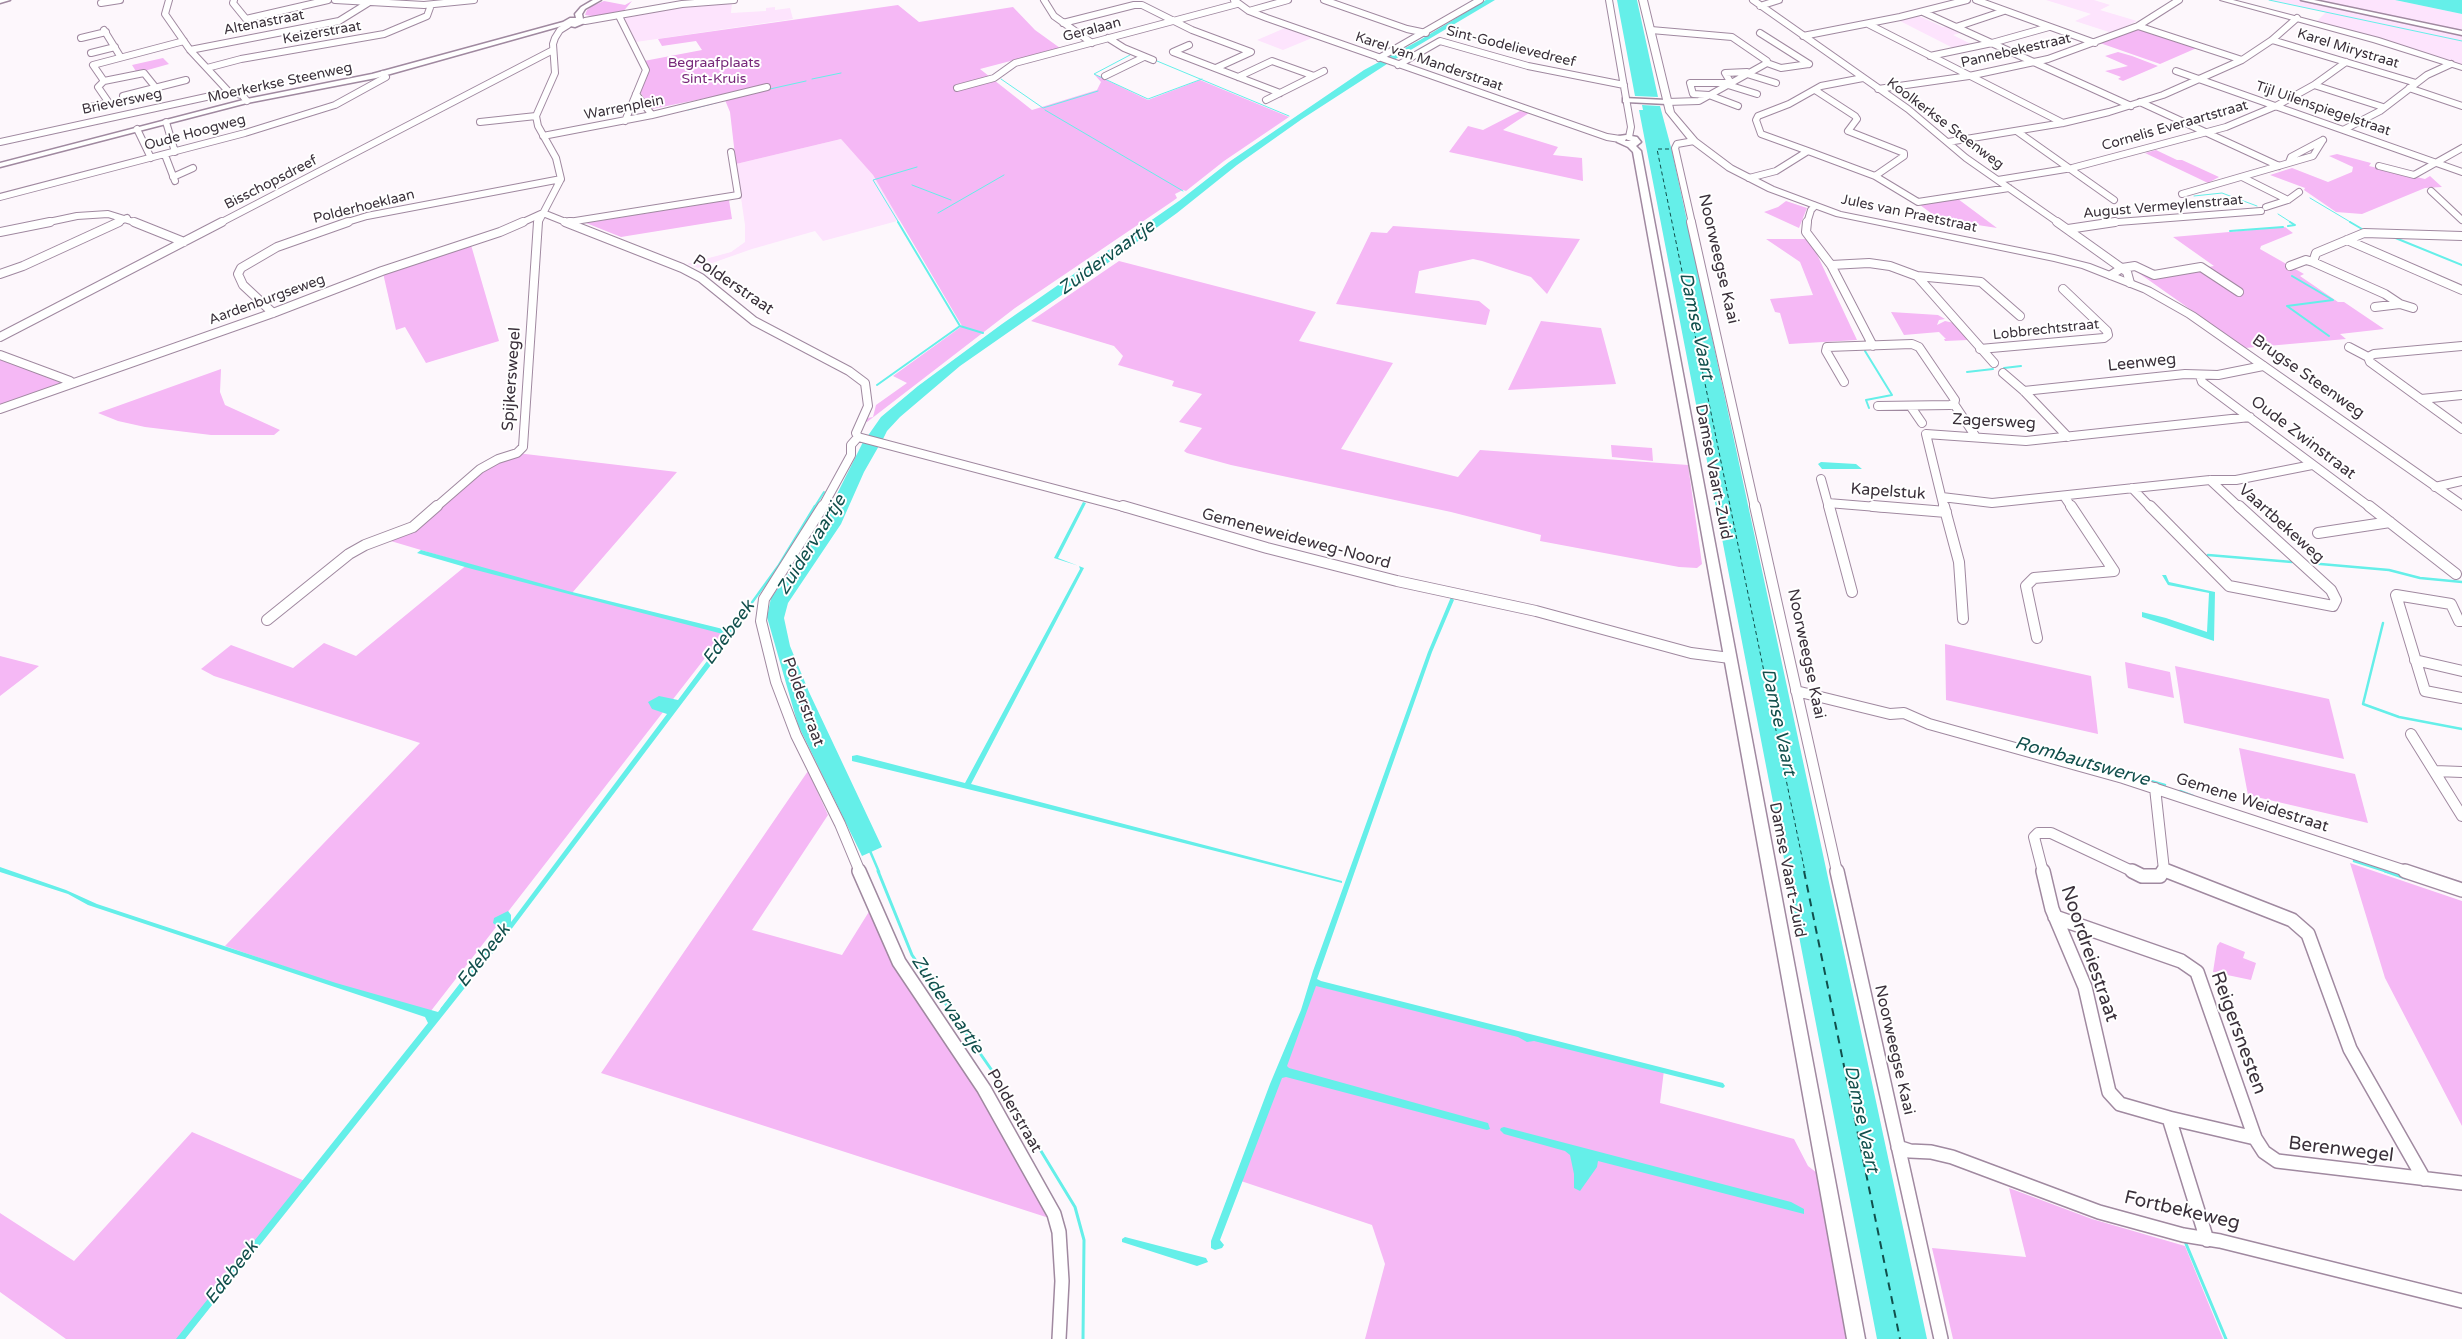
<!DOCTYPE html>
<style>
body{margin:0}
canvas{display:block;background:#fdf7fc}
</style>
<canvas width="2462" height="1339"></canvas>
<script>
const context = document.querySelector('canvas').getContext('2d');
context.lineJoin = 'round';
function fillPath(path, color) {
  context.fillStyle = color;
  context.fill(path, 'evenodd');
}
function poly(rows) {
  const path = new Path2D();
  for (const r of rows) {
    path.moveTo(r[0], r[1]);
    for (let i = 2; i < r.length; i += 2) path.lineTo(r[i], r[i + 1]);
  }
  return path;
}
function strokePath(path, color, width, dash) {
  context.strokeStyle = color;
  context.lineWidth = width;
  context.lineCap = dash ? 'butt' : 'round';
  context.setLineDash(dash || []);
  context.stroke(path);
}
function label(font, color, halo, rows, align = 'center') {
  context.font = font + ' "Varela Round",sans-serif';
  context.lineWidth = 4;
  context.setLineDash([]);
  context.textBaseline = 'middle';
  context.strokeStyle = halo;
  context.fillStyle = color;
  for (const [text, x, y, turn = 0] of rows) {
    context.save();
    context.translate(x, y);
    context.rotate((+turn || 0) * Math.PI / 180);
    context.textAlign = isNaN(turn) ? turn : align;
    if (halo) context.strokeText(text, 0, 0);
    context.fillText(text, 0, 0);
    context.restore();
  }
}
const built = poly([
 [2046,0,2094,0,2110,5,2100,10,2137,21,2112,33,2075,21,2091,14],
 [2269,0,2395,0,2462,14,2462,66,2315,23,2326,12],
 [732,2,731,13,766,11,766,8,775,7,775,10,790,8,793,19,636,42,624,17,690,5],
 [1919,16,1943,27,1948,26,1964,32,1953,35,1973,45,1955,49,1900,21],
 [1285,28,1312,38,1283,50,1257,40],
 [841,139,873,175,901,220,823,241,815,231,752,249,698,268,687,264,731,252,745,242,745,225,736,164]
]);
const green = poly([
 [604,1,625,5,632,1,622,13,599,17,585,15,587,10,592,6],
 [898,5,919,22,1013,7,1035,30,1060,48,980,69,1032,110,1097,90,1101,82,1094,74,1148,100,1200,80,1289,117,1224,161,1186,191,1183,190,1175,194,1177,198,1173,201,1015,308,867,422,865,421,868,418,873,417,876,405,907,383,893,376,962,326,873,175,841,139,736,164,730,112,725,100,759,92,756,88,652,109,640,92,644,61,702,50,696,41,662,46,658,39],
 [2140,27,2199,47,2160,64,2100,43],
 [2118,52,2132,56,2158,66,2123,81,2118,79,2121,77,2105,71,2128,66,2105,56],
 [163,58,169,64,137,73,132,65],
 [1520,111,1529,113,1503,130,1558,147,1553,155,1582,158,1583,181,1449,152,1468,126,1483,130],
 [2156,150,2177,160,2182,160,2219,177,2208,183,2145,153],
 [2337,154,2371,163,2369,166,2425,179,2430,176,2442,187,2425,188,2362,214,2336,212,2304,190,2305,188,2270,175,2292,168,2328,182,2352,172,2353,167,2329,156],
 [1958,199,1997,228,1939,219,1920,205],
 [729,200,732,219,621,237,586,223],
 [1786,201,1807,208,1799,228,1764,212,1778,207],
 [1393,226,1580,239,1547,294,1531,277,1482,261,1473,259,1419,271,1415,293,1479,301,1490,310,1486,325,1336,304,1371,232,1387,233],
 [2285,227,2293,233,2261,246,2260,249,2304,274,2300,276,2338,302,2344,302,2384,329,2340,334,2346,339,2245,348,2133,269,2153,277,2214,266,2173,237],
 [1766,239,1806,239,1815,250,1857,340,1789,344,1780,313,1775,312,1770,299,1813,295,1800,262],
 [471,245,499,341,426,363,405,327,396,330,383,273],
 [1119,261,1316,312,1299,341,1393,363,1341,449,1458,477,1480,450,1688,465,1702,564,1697,568,1679,567,1540,541,1541,535,1451,512,1231,465,1187,453,1184,451,1202,428,1179,422,1202,394,1172,386,1174,381,1118,365,1123,356,1114,346,1031,321],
 [1891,312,1938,315,1945,319,1939,320,1937,325,1945,321,1954,323,1968,340,1945,341,1944,339,1946,339,1939,332,1904,335],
 [1541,321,1601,328,1616,384,1508,390],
 [0,358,64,384,0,406],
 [221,369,220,392,225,405,280,430,274,435,211,435,145,427,118,421,98,413],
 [1611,445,1652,448,1653,461,1612,457],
 [517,453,677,472,572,593,726,631,427,1016,225,946,420,743,214,676,201,669,231,645,293,668,324,643,356,656,468,564,384,539,400,533,480,469],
 [1945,644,2091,676,2098,734,1946,700],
 [0,656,39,666,0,696],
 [2125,662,2170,672,2174,698,2128,688],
 [2175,666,2329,699,2344,759,2184,723],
 [2239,748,2355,774,2368,823,2248,795],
 [808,771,828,815,752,930,842,955,870,910,884,945,900,974,974,1082,1049,1218,601,1073],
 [2350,863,2462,901,2462,1126,2385,978],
 [2220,942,2245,952,2243,958,2256,963,2251,980,2213,972,2217,946],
 [1315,983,1664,1070,1660,1103,1794,1139,1808,1166,1821,1176,1851,1339,1365,1339,1385,1264,1372,1225,1238,1180],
 [192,1132,307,1182,185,1339,66,1339,0,1292,0,1213,74,1261],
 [2009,1188,2092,1219,2185,1246,2223,1339,1953,1339,1932,1248,2026,1257]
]);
const water = poly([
 [1486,0,1495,0,1387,64,1302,119,1237,165,1177,213,1112,260,960,366,900,417,887,431,882,441,867,437,881,417,918,386,1002,324,1179,201,1229,162,1364,70,1420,40],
 [1617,0,1637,0,1658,97,1635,96],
 [2395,0,2462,0,2462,14],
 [1642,105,1660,106,1672,151,1927,1339,1877,1339,1639,110,1643,110],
 [864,440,880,444,864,472,841,524,788,603,784,618,790,646,809,692,882,847,862,856,798,725,767,617,771,598,818,532],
 [1821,462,1856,464,1862,469,1822,469,1818,464],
 [1083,502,1086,503,1058,558,1084,568,971,784,1342,881,1342,883,1021,802,852,761,852,756,857,755,965,783,1080,569,1079,566,1054,558],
 [421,550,568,591,727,630,745,608,752,608,729,639,725,641,726,635,723,634,472,569,417,553],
 [2162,575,2166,575,2169,582,2215,592,2214,641,2142,617,2142,612,2166,618,2207,632,2209,593,2168,585],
 [1451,597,1454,600,1432,652,1317,979,1321,981,1723,1083,1725,1086,1723,1088,1534,1041,1527,1042,1518,1037,1316,986,1287,1066,1289,1068,1488,1123,1490,1129,1487,1130,1286,1077,1282,1078,1220,1240,1224,1245,1222,1248,1215,1250,1211,1248,1211,1241,1270,1084,1301,1010,1313,971,1428,652],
 [720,648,722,650,720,653,507,935,185,1339,176,1339,428,1023,425,1017,88,905,68,894,0,872,0,867,66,890,97,904,336,983,438,1012,501,933,501,929,493,923,494,918,508,911,511,915,511,922,667,714,652,709,648,702,659,696,678,700,716,649],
 [1504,1127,1791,1202,1804,1209,1804,1214,1598,1161,1597,1167,1580,1191,1574,1188,1574,1174,1570,1155,1565,1151,1504,1134,1500,1130,1501,1128],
 [1125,1237,1206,1258,1208,1262,1197,1266,1122,1242,1122,1239]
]);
const streamFar3 = poly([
 [2269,0,2462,41],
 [1130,55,1094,74,1148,99,1202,79],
 [1157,61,1289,116],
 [812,79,841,73],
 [1001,79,1043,108,1098,91],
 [761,91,806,81],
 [688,110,719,102],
 [1045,110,1183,191],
 [912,185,951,200],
 [2194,196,2222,193,2257,206],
 [2310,198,2352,223],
 [938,213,1004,175],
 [2278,214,2292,223],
 [899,223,873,180,917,167]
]);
const streamFar2 = poly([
 [898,222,960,326],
 [2350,222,2362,229],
 [2288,226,2295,225,2290,222],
 [2230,231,2283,227],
 [2393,237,2462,265],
 [2292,276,2333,300,2287,306,2329,336],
 [1865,351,1892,395,1866,400,1869,408],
 [2004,368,2021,366],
 [1967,372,1993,369],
 [877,385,960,326,983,333],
 [814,508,824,492]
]);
const streamFar1 = poly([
 [2208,555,2292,562],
 [2309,563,2389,570,2420,578,2462,582],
 [748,608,779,565,815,506],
 [2383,623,2363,704,2399,717,2462,729],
 [718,651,727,639],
 [2028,746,2165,785],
 [2180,791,2193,796],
 [870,851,879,872],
 [2354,861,2388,872]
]);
const stream = poly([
 [878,871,912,955,993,1072,1075,1207,1084,1240,1083,1339],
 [2385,871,2405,878],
 [442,1009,497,938],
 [2184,1239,2226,1339]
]);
const ferryFar1 = poly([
 [1669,149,1657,149,1805,872]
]);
const ferry = poly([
 [1804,871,1900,1339]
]);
const minorFar3 = poly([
 [169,0,165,14,190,50,229,92],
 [234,0,233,3,246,19,328,0],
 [335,0,424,5,474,0],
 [1044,0,1054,16,1092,43],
 [1234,0,1249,11,1267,18,1607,137,1620,139],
 [1324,0,1407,29,1426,33],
 [1609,0,1631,127,1629,137],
 [1753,0,1908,109,1966,158,2059,223],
 [1976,0,2095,43],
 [101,3,120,0],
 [1760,6,1779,0],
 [1249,11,1288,0],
 [1923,12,1956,27,2004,11],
 [619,16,646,70,625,121],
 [585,21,682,4,734,0],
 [1063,23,1134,5,1142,5,1192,30,1251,52,1216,68],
 [1868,24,2063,123],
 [2138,26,2242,60],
 [1956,27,2131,106],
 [104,30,120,56],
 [1651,30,1732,37,1767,61,1767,63,1699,101,1667,102],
 [1760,33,1809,64],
 [1803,36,1900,17,1967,0],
 [81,38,106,32],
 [1108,38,1124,48,1153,60],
 [2272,40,2416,83],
 [1189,45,1173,52,1280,93],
 [190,50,339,21,368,3],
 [91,53,115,47],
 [1930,56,1992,43,2049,27],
 [1379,58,1480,0],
 [1767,63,1781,68,1809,64],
 [1398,65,1440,41,1528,66,1624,85],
 [207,68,241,59,384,34,427,16,431,5],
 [2176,71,2462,172],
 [1747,74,1776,83],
 [1105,76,1144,57],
 [1238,77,1272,61,1314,76],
 [104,81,144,73,156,88],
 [1728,85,1757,94],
 [2314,85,2383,107],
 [957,88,994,78,1015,63,1237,4],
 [2409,88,2462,106],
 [1878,89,1969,76,2048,59,2138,26,2179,0],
 [1815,90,1855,116,1857,119,1848,131,1904,153,1904,156,1875,176],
 [636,94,652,115],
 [123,96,186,80],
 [1266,100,1324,71],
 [2140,102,2279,166],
 [1738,106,1709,95,1693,94,1690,83,1731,83,1725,73,1747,72],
 [86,108,109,103,98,87,104,81,93,65,184,41],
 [166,122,175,152],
 [480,122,536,116],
 [137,129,151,158],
 [2345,129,2380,111,2427,75,2451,64],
 [2018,132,2114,200],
 [543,136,652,115,767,87],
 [0,142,229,92,242,95,247,101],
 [1948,142,2063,123,2109,112,2163,95,2242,60,2272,40,2297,18],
 [1808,151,1875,176,1918,202,2009,188],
 [165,155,175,181],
 [2289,162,2291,157,2323,140],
 [2379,166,2414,175,2462,148],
 [173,177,193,168],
 [2242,177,2288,200,2299,192],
 [1749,178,1776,171,1808,151,1761,134,1756,120,1758,116,1789,104,1821,86,1863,78],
 [1998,180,2072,168,2226,127,2276,106,2314,85,2346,62],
 [2431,191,2462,220],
 [2182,194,2313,156,2323,140],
 [0,197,245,133,335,105,386,77,383,74],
 [2266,207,2288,200],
 [543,213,568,223],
 [569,222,738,195,731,152],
 [44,223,77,216,108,214,137,223],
 [116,223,127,218],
 [220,223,553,50],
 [344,223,367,216,561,179],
 [521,223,543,213],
 [538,223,561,179,556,158,538,126,536,116,555,73,553,44,555,38,560,30,568,25],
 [1692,223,1675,148,1677,144,1694,141],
 [1807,223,1811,210,1815,206],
 [2105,223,2261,211]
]);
const minorFar2 = poly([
 [134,222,184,242],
 [565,222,682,268,701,278,754,321,849,371,865,383,868,406,856,433,858,437,851,445,851,455,822,508],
 [569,222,571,222],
 [1691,222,1755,508],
 [1807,222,1806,232,1831,265,1873,346],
 [2057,222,2127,272,2130,283],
 [2068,229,2115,222],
 [0,232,50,222],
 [2347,240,2462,290],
 [2313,262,2385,294,2400,304],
 [1831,265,1869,263,1890,266,1917,276,1994,363],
 [2290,266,2306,260,2313,262,2316,253,2364,233,2462,236],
 [0,274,23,266,119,222],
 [2111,275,2122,268,2135,266,2154,275,2201,267,2239,292],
 [1917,276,1981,282,2020,316],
 [2375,307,2400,304,2413,308],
 [273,313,243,285,238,274,241,268,277,247,348,222],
 [0,337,222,222],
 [2462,346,2374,354,2368,357,2370,362,2462,429],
 [2349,347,2368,357],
 [1980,349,2104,338,2108,335,2107,331,2063,289],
 [0,355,70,381,68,385],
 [2003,373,2024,391,2068,437],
 [2200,376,2202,382,2371,508],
 [1844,382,1826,351,1827,347,1912,344,1919,347,1955,400,1954,404,1950,405,1878,406],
 [2024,391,2185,374,2218,375,2263,366],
 [2421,399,2462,395],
 [1954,404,1976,437],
 [1911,407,1922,423],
 [0,409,273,313,382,271,500,232,523,222],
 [858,437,1127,508],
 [1821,479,1829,508],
 [2210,480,2240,508],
 [2435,487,2462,481],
 [2132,488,2151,508],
 [2064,496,2072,508],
 [1942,497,1992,503,2210,480,2236,480,2312,465],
 [1828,503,1889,508],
 [435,508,480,469,498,459,517,453,523,447,538,222],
 [1944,508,1926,434,2026,441,2250,417]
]);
const minorFar1 = poly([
 [823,506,764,599,761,621,776,682,796,735,840,824,860,872],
 [1123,506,1267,548,1397,581,1536,611,1691,653,1730,658],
 [1755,506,1837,872],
 [1829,506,1852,592],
 [1873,506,1946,512],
 [1944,506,1959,562,1963,619],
 [2150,506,2229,586,2333,606,2336,600,2331,590,2239,506],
 [2369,506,2456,574],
 [2318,533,2390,522],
 [267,620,349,554,365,545,413,527,437,506],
 [2462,621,2459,621,2451,604,2396,595,2425,691,2462,698],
 [2037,638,2026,586,2034,578,2114,571,2071,506],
 [2415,660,2462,671],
 [1796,691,1890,714,1904,713,1929,724,2123,778,2409,872],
 [2411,734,2462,816],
 [2435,771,2462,772],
 [2155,788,2164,870],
 [2164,870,2170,872],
 [2043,872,2034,837,2038,833,2051,833,2134,872],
 [2162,872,2164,870]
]);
const minor = poly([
 [859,871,899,962,984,1089,1054,1214,1059,1232,1062,1281,1059,1339],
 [1837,871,1941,1339],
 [2043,871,2052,909,2085,987,2109,1092,2120,1104,2169,1118,2207,1240],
 [2132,871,2142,876,2160,876,2163,871],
 [2167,871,2292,920,2308,934,2350,1049,2424,1179],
 [2405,871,2462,890],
 [2055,917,2181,961,2197,972,2255,1138],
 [2169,1118,2255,1138,2264,1152,2277,1161,2462,1183],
 [1898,1147,1910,1151,1931,1152,1952,1157,2099,1212,2183,1235,2220,1241,2462,1301]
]);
const tertiary = poly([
 [593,0,601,0,585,9,582,14,583,19,587,20,587,22,575,27,565,25,376,78,247,103,0,167,0,163,247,99,372,74,563,22,570,18,576,18,575,14,581,7,593,0],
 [2301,0,2314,0,2462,31,2462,35,2301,0],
 [1623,98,1667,100,1671,102,1667,104,1626,102,1623,102,1623,98],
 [1626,135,1637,137,1641,142,1636,146,1641,151,1865,1339,1847,1339,1633,152,1628,147,1617,142,1619,136,1626,135],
 [1626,139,1631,141,1632,141,1625,141,1626,139]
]);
const secondary = poly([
 [1639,0,1647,0,1674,112,1697,139,1733,166,1774,187,1841,212,2054,255,2090,264,2151,288,2195,313,2462,500,2462,510,2187,317,2143,292,2082,268,2054,261,1836,216,1768,191,1727,170,1691,143,1666,112,1639,0],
 [2220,0,2233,0,2379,38,2462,65,2462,70,2373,42,2220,0]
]);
const primary = poly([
 [0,0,10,0,0,3,0,0]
]);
const farStreetnames = [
 ["Altenastraat",264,23,-11],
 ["Geralaan",1092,30,-15],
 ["Keizerstraat",322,33,-10],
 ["Sint-Godelievedreef",1511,47,14],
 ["Karel Mirystraat",2348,49,17],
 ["Pannebekestraat",2016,51,-13],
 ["Karel van Manderstraat",1429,62,19],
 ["Moerkerkse Steenweg",280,83,-12],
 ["Brieversweg",122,102,-12],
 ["Warrenplein",624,108,-11],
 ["Tijl Uilenspiegelstraat",2323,109,19],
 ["Koolkerkse Steenweg",1945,124,37],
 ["Cornelis Everaartstraat",2175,126,-16],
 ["Oude Hoogweg",195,133,-15],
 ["Bisschopsdreef",271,183,-27],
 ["Polderhoeklaan",364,207,-14],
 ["August Vermeylenstraat",2163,207,-5],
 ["Jules van Praetstraat",1909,214,12],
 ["Aardenburgseweg",267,300,-20],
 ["Lobbrechtstraat",2046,330,-6]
];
const farParknames = [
 ["Begraafplaats",714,63],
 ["Sint-Kruis",714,79]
];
const streetNames = [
 ["Noorweegse Kaai",1718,259,77],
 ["Polderstraat",733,285,34],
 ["Leenweg",2142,363,-6],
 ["Brugse Steenweg",2308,377,35],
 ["Spijkerswegel",512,379,-86],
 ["Zagersweg",1994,422,3],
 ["Oude Zwinstraat",2303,438,37],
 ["Damse Vaart-Zuid",1713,472,79],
 ["Kapelstuk",1888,492,4],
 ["Vaartbekeweg",2281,524,42],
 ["Gemeneweideweg-Noord",1296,539,15],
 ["Noorweegse Kaai",1806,654,78],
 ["Polderstraat",803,702,70],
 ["Gemene Weidestraat",2252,803,18],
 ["Damse Vaart-Zuid",1787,870,79],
 ["Noorweegse Kaai",1894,1050,77],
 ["Polderstraat",1014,1111,60]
];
const waterNames = [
 ["Zuidervaartje",1107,258,-36],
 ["Damse Vaart",1696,326,78],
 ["Zuidervaartje",812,545,-58],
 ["Edebeek",729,633,-54],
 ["Damse Vaart",1778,722,78],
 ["Rombautswerve",2082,762,16],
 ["Edebeek",484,956,-52],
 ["Zuidervaartje",947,1005,56],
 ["Damse Vaart",1861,1119,78],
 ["Edebeek",232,1273,-52]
];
const nearStreetnames = [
 ["Noordreiestraat",2089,954,71],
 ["Reigersnesten",2238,1033,70],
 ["Berenwegel",2341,1150,7],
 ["Fortbekeweg",2182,1211,13]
];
fillPath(built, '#fde4fd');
fillPath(green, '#f5b8f5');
fillPath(water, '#65efe9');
strokePath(streamFar3, '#65efe9', 1);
strokePath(streamFar2, '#65efe9', 2);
strokePath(streamFar1, '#65efe9', 2.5);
strokePath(stream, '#65efe9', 3);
strokePath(ferryFar1, '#114f4c', 1, [4, 3]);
strokePath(ferry, '#114f4c', 2, [8, 6]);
strokePath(minorFar3, '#a089a0', 8);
strokePath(minorFar2, '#a089a0', 10);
strokePath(minorFar1, '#a089a0', 12);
strokePath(minor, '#a089a0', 16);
strokePath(tertiary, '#a089a0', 3);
strokePath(secondary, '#a089a0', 2);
strokePath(primary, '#a089a0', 3);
strokePath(minorFar3, '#fff', 6);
strokePath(minorFar2, '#fff', 8);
strokePath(minorFar1, '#fff', 10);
strokePath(minor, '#fff', 13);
fillPath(tertiary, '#fff');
fillPath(secondary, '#fff');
fillPath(primary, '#fff');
label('14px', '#3a303a', '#fff', farStreetnames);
label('14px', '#772879', '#fff', farParknames);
label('16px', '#3a303a', '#fff', streetNames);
label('italic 18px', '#114f4c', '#fff', waterNames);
label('19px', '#3a303a', '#fff', nearStreetnames);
</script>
